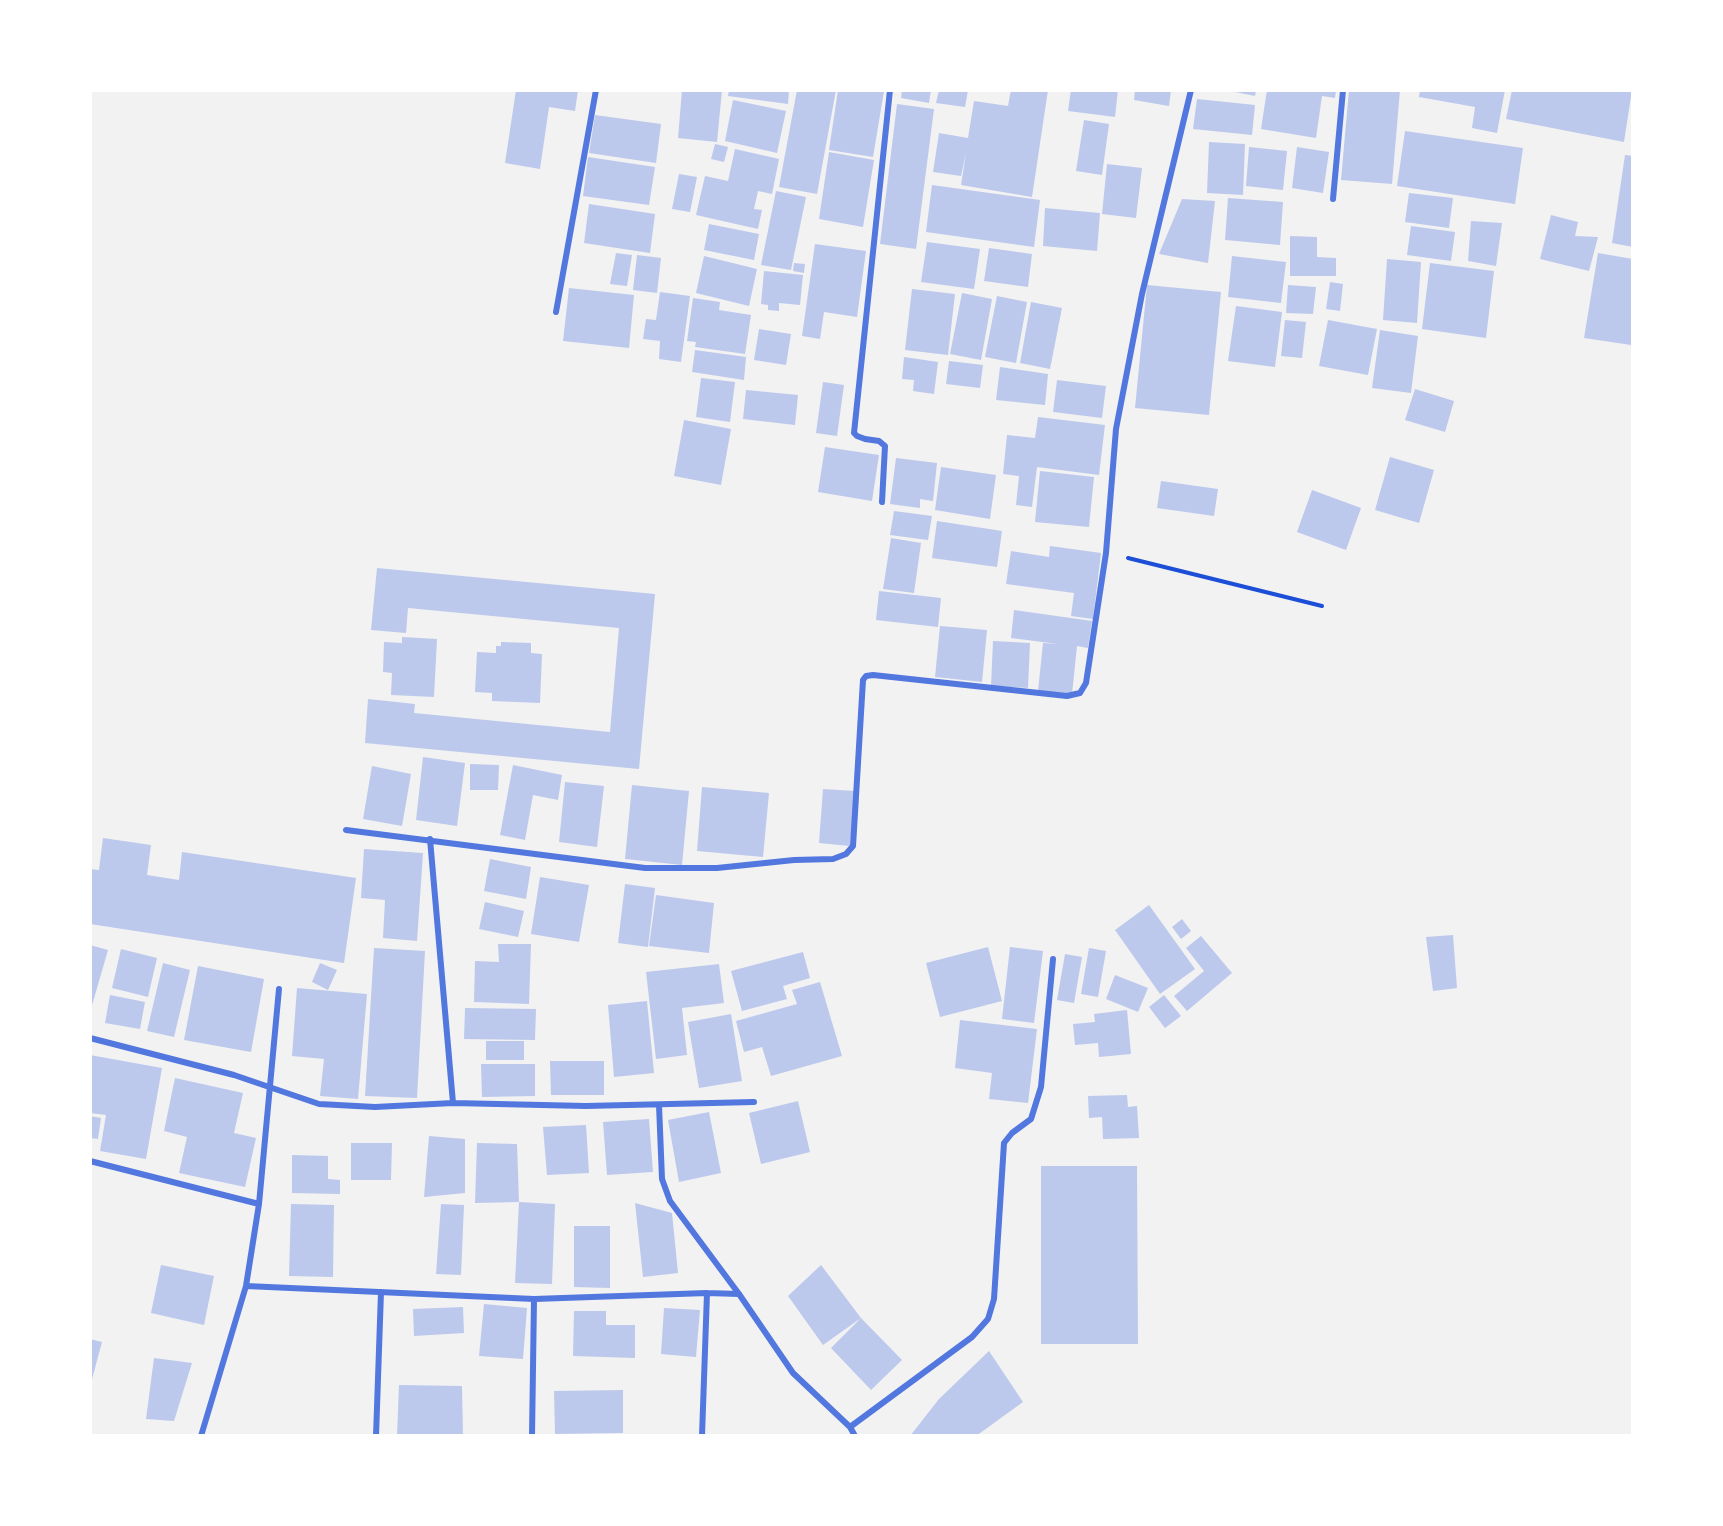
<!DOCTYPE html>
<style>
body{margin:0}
#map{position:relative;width:1723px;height:1526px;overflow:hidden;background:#f2f2f2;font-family:"Open Sans",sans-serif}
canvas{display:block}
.frame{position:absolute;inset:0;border:92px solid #fff;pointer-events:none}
</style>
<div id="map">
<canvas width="1723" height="1526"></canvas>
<div class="frame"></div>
</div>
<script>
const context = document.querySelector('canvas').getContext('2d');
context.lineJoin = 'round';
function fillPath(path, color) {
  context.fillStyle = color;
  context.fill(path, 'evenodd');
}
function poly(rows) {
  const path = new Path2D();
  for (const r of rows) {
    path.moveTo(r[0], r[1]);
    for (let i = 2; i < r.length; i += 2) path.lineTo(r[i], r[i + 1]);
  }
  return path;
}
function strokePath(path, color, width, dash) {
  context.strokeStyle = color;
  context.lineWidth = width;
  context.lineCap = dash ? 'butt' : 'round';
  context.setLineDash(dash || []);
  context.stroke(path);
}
const building = poly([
 [516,90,578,90,575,111,549,107,540,169,505,163],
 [682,90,722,90,717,142,678,138],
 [729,90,789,90,788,104,728,96],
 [797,90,836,90,817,194,779,187],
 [838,90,884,91,873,157,829,150],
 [902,90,931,90,929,103,901,98],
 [939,90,968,90,965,107,936,103],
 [1011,90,1048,90,1032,197,961,185,966,153,961,176,933,172,939,133,968,138,974,101,1008,106],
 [1071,90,1118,90,1115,117,1068,111],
 [1135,90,1171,90,1169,106,1134,100],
 [1225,90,1256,90,1255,96],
 [1267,90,1336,90,1335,98,1322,96,1316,138,1261,129],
 [1349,90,1400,90,1392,184,1341,180],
 [1420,90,1505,90,1497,133,1472,128,1475,107,1419,97],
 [1512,90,1632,90,1624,142,1506,119],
 [1197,99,1255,105,1252,135,1193,129],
 [733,100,786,111,777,153,725,141],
 [897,104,934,109,916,249,880,244],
 [595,115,661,124,656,163,589,153],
 [1084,120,1109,124,1102,175,1076,171],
 [1405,131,1523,148,1515,204,1397,186],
 [1209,142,1245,144,1243,195,1207,193],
 [715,144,728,147,724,162,711,159],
 [1249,147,1287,151,1283,190,1246,186],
 [1297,147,1329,152,1323,193,1292,188],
 [735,149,779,159,772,194,758,191,754,209,762,210,758,229,696,215,705,176,728,181],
 [829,152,874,160,863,227,819,219],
 [1625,155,1633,156,1633,247,1612,243],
 [588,157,655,167,649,205,583,196],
 [1107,164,1142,168,1136,218,1102,214],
 [679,174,697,177,690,212,672,209],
 [932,185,1040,200,1034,247,926,232],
 [776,191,806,197,791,270,761,265],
 [1409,193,1453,198,1449,228,1405,222],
 [1228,198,1283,202,1280,245,1225,240],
 [1182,199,1215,201,1208,263,1159,254],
 [589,204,655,214,650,253,584,243],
 [1045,208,1100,213,1097,251,1043,246],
 [1551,215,1578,222,1575,236,1598,237,1589,271,1540,259],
 [1471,221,1502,223,1496,266,1468,261],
 [709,224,759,234,754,260,704,250],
 [1411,226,1455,232,1451,261,1407,255],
 [1290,236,1317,237,1317,257,1336,258,1336,276,1290,276],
 [927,242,980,249,974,289,921,282],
 [815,244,866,251,857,317,824,312,820,339,802,336],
 [989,248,1032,254,1028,287,984,281],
 [616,253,632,255,627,286,610,284],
 [1598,253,1633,259,1633,332,1631,345,1584,338],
 [637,255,661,258,657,293,633,290],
 [704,256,757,269,749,306,696,293],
 [1232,256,1286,262,1281,303,1228,297],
 [1387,259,1421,262,1417,323,1383,320],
 [794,263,805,264,804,273,793,271],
 [1430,263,1494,271,1486,338,1422,329],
 [764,271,803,275,800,305,779,303,779,311,768,310,768,305,761,304],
 [1330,282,1343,284,1340,311,1326,309],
 [1147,285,1221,292,1209,415,1135,408],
 [1288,285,1316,287,1313,314,1286,313],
 [569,288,634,295,629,348,563,341],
 [912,289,955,294,948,355,905,350],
 [660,292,690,296,681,362,659,359,660,341,643,339,646,319,656,320],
 [962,293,992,299,981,360,950,354],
 [997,296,1027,302,1016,363,985,357],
 [693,298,720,302,719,310,751,315,745,354,695,347,696,342,687,341],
 [1031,302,1062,308,1050,369,1020,363],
 [1236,306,1282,312,1275,367,1228,361],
 [1285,320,1306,322,1302,358,1281,356],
 [1328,320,1377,329,1368,375,1319,366],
 [759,329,791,334,786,365,754,360],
 [1380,330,1418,336,1411,393,1372,388],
 [695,350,746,357,744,380,692,372],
 [904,357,938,362,934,394,913,391,914,380,902,379],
 [949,361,983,365,980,388,946,384],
 [1000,367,1048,374,1045,405,996,400],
 [701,378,735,382,730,422,696,417],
 [1057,380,1106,386,1102,418,1053,412],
 [823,382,844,385,837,436,816,433],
 [1415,389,1454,401,1445,432,1405,420],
 [746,390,798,395,795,425,743,419],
 [1038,417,1105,425,1099,475,1037,467,1032,507,1016,505,1019,476,1003,474,1007,435,1035,438],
 [684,420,731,429,721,485,674,476],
 [825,447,879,455,872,501,818,492],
 [1390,457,1434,470,1419,523,1375,510],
 [896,458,937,463,933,501,920,499,920,508,890,504],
 [941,467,996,475,990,519,935,510],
 [1040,471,1094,477,1089,527,1035,522],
 [1161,481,1218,489,1214,516,1157,508],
 [1312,490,1361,508,1346,550,1297,532],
 [894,511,932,516,928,540,890,535],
 [937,521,1002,531,997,567,932,558],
 [891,538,921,543,914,593,883,589],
 [1050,546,1101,553,1093,619,1071,616,1074,593,1006,584,1011,551,1049,557],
 [377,568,655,594,639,769,365,743,368,699,415,704,414,713,610,732,619,628,408,608,406,633,371,630],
 [879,591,941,598,938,627,876,620],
 [1014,610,1092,621,1088,648,1077,646,1072,694,1038,691,1043,643,1058,644,1011,638],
 [940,626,987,630,982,682,935,677],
 [402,637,437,639,434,697,391,695,392,673,383,672,384,642,402,643],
 [993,641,1030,643,1028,688,991,686],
 [501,642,531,643,531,653,542,654,540,703,492,701,492,693,475,692,477,652,496,653,496,646,501,646],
 [423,757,465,763,457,826,416,820],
 [470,764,499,765,498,790,470,790],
 [513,765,562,775,558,800,533,795,525,840,500,835],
 [372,766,411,774,402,826,363,819],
 [565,782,604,786,597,847,559,842],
 [632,785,689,791,682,865,625,859],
 [702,787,769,793,763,857,697,851],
 [823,789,855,791,850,846,819,843],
 [103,838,151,845,147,875,179,880,182,852,356,878,344,963,90,924,90,869,99,870],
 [364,849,423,853,417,941,383,938,385,900,361,898],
 [490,859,531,867,526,899,484,891],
 [540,877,589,885,579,942,531,934],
 [625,884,655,888,648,947,618,943],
 [656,895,714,903,709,953,649,946],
 [485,902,524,911,518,937,479,929],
 [1149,905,1195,969,1160,994,1115,930],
 [1182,919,1191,931,1181,939,1172,927],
 [1453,935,1457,988,1433,991,1426,937],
 [1201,936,1232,973,1187,1011,1174,996,1204,971,1186,948],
 [498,944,531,944,529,1004,474,1002,475,961,499,962],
 [90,945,108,950,91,1009,90,1009],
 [988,947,1002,1001,940,1017,926,963],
 [1010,947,1043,951,1034,1023,1002,1019],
 [374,948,425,951,417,1098,365,1096],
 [1089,948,1106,951,1098,997,1081,994],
 [121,949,157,958,148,997,112,988],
 [803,952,810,978,783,986,787,999,742,1011,731,971],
 [1065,954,1082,957,1074,1003,1057,1000],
 [163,963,190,970,174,1037,147,1031],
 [320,963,337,970,328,990,312,982],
 [719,964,724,1003,682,1008,687,1055,656,1059,646,972],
 [198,966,264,979,251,1052,184,1040],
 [1115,975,1148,988,1138,1012,1106,999],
 [820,982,842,1056,771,1076,762,1047,744,1052,736,1021,797,1004,792,990],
 [297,988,367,994,358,1099,320,1096,324,1059,292,1056],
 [110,995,145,1002,140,1029,105,1023],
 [1164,995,1181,1016,1165,1028,1149,1007],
 [647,1001,654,1073,614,1077,608,1005],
 [465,1008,536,1009,535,1040,464,1039],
 [1127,1010,1131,1054,1099,1057,1098,1043,1075,1045,1073,1024,1095,1022,1094,1014],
 [731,1014,742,1081,699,1088,688,1022],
 [960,1020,1037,1029,1028,1103,989,1099,992,1073,955,1068],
 [486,1041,524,1041,524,1060,486,1060],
 [90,1055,162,1068,146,1159,100,1151,106,1115,90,1113],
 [550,1061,604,1061,604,1095,551,1095],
 [481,1064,535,1064,535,1096,482,1097],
 [175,1078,243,1093,234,1133,256,1138,245,1187,179,1173,187,1137,164,1131],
 [1127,1095,1128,1107,1137,1106,1139,1138,1103,1139,1102,1117,1089,1118,1088,1096],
 [798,1101,810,1152,761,1164,749,1113],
 [709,1112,721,1173,679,1182,668,1120],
 [90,1116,101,1118,98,1139,90,1138],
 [649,1119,653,1172,607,1175,603,1122],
 [586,1125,589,1173,547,1175,543,1127],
 [429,1136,465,1139,465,1193,424,1197],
 [351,1143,392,1143,391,1180,351,1180],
 [477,1143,517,1144,519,1202,555,1204,552,1284,515,1283,519,1202,475,1203],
 [292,1155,328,1156,328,1179,340,1180,340,1194,292,1193],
 [1041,1166,1137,1166,1138,1344,1041,1344],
 [635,1203,672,1213,678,1273,643,1277],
 [291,1204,334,1205,333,1277,289,1276],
 [441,1204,464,1205,461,1275,436,1274],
 [574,1226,610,1226,610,1288,574,1287],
 [161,1265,214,1276,204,1325,151,1313],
 [821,1265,861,1318,823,1345,788,1296],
 [484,1304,527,1308,523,1359,479,1356],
 [463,1307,464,1333,414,1336,413,1309],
 [664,1308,700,1310,696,1357,661,1354],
 [574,1311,606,1311,606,1325,635,1325,635,1358,573,1356],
 [861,1318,902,1360,871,1390,831,1348],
 [90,1339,102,1342,91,1383,90,1382],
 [989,1351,1023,1402,976,1436,910,1436,939,1399],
 [154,1358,192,1363,174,1421,146,1419],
 [399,1385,462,1386,463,1436,397,1436],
 [623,1390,623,1433,555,1434,554,1391]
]);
const path = poly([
 [1128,558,1322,606]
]);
const minor = poly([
 [1333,199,1343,90],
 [556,312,596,90],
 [882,502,885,446,879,441,865,439,857,436,854,433,890,90],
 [346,830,645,868,717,868,794,860,833,859,846,854,853,846,863,680,866,676,873,675,1067,696,1080,693,1086,683,1106,553,1116,429,1142,294,1191,90],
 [430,839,453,1103],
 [90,1038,234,1075,319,1104,375,1107,453,1103,586,1106,754,1102],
 [659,1105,662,1179,670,1201,739,1294,793,1373,850,1427,855,1436],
 [90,1161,259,1204],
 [246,1286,534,1299,707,1293,739,1294],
 [850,1427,972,1337,988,1319,994,1299,1004,1143,1012,1133,1031,1119,1041,1087,1053,959],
 [201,1436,246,1286,259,1204,279,989],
 [376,1436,381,1292],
 [532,1436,534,1299],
 [702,1436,707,1293]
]);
fillPath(building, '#bdc9ec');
strokePath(path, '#1d4ed8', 4);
strokePath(minor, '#5277de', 6);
</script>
